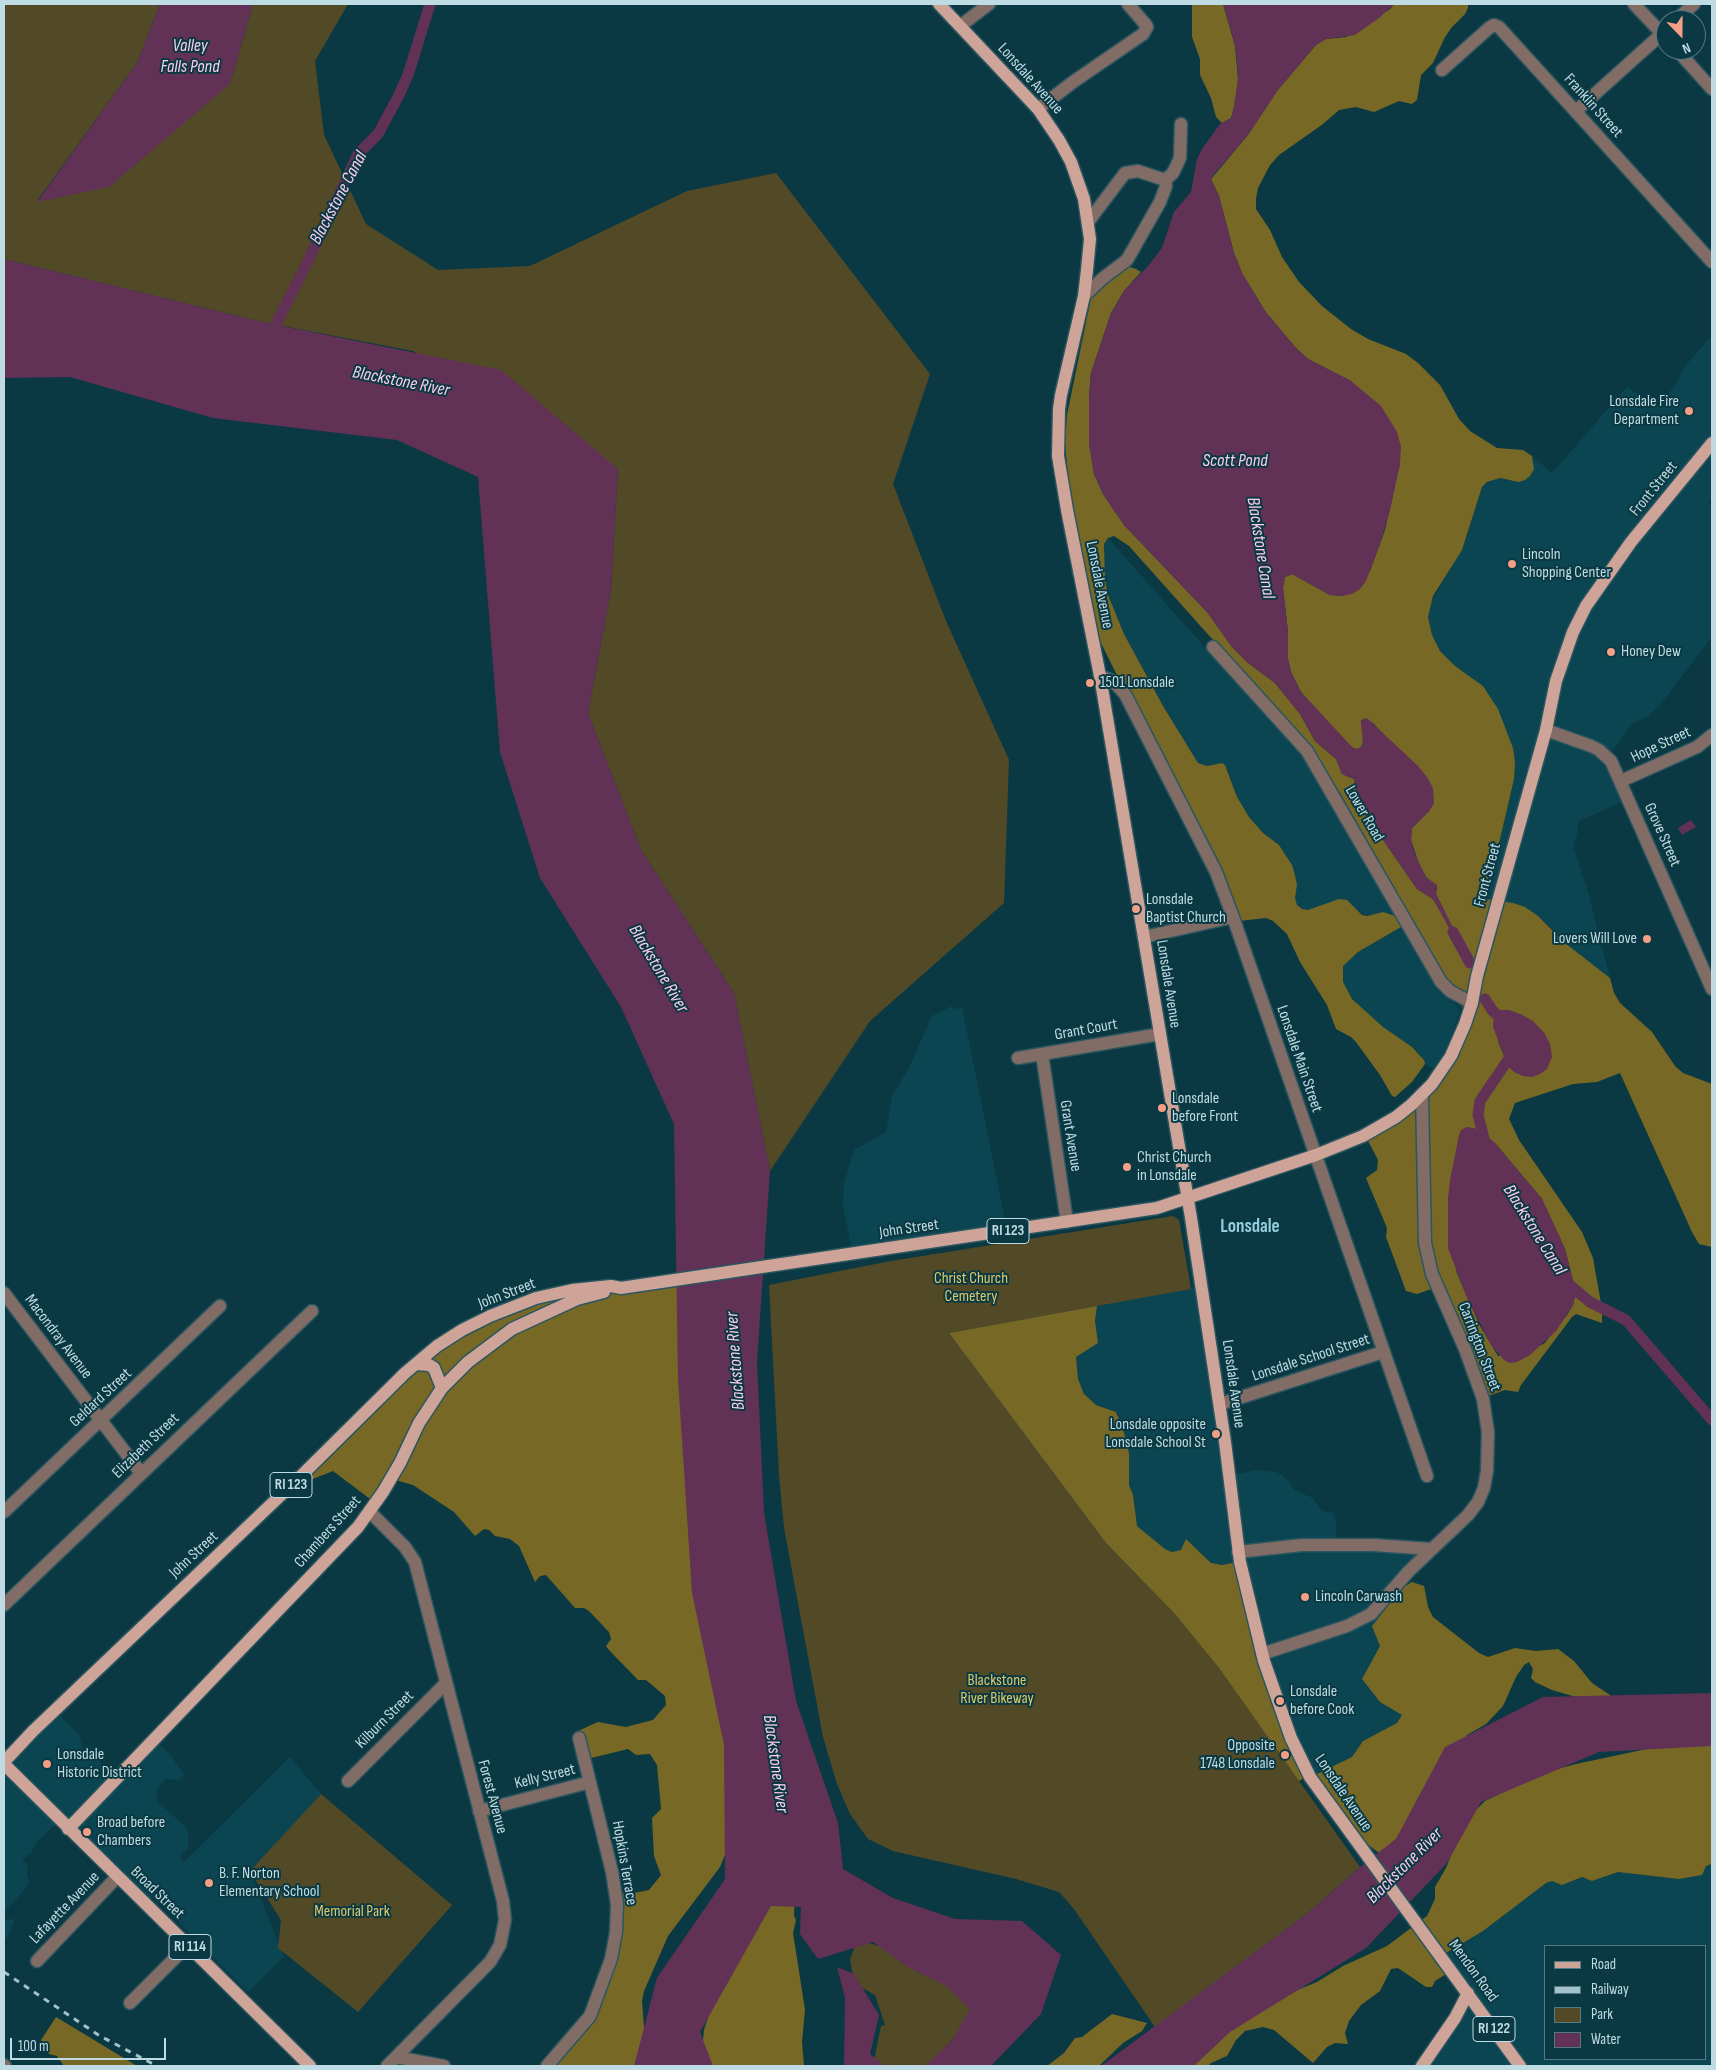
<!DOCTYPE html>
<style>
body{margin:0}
#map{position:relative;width:1716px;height:2070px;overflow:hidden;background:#0b3943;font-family:"Sofia Sans Condensed",sans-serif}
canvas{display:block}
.frame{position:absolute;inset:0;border:5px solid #bfdbe3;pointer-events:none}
.legend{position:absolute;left:1544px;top:1945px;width:162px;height:115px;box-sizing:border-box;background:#0b3943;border:1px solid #537a83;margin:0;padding:6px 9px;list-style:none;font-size:15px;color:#bfdbe3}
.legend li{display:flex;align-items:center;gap:10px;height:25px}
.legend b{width:25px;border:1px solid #537a83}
.north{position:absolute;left:1656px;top:10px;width:50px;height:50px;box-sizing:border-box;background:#0b3943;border:1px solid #537a83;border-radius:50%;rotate:158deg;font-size:14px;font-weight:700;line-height:20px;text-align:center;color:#bfdbe3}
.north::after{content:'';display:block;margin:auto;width:18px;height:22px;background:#f39f86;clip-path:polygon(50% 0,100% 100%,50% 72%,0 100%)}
.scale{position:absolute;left:10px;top:2038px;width:156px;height:22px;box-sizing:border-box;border:2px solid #bfdbe3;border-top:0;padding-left:6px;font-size:15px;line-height:18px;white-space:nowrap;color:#bfdbe3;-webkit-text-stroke:4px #0b3943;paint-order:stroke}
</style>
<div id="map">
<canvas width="1716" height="2070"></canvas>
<div class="frame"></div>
<ul class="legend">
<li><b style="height:6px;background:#cfa498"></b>Road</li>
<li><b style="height:6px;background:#a4c2cb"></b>Railway</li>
<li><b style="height:14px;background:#524a27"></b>Park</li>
<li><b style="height:14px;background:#623156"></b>Water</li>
</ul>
<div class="north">N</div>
<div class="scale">100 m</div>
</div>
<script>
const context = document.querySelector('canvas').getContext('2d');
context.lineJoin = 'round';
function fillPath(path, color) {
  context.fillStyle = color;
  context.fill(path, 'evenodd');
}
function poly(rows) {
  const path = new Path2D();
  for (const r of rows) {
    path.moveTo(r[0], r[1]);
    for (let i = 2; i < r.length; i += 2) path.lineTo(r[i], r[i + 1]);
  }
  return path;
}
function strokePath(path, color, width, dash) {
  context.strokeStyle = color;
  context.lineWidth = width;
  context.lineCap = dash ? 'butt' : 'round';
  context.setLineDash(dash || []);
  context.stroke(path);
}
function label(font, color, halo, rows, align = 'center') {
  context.font = font + ' "Sofia Sans Condensed",sans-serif';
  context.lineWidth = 4;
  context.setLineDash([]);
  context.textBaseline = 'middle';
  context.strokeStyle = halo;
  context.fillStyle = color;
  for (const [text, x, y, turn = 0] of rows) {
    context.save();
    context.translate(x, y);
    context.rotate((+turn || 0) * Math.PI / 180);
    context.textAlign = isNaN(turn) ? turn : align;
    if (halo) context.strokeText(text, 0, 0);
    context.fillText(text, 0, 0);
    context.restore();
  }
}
const built = poly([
 [1712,336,1712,498,1709,503,1712,506,1712,637,1660,705,1648,716,1631,725,1611,753,1629,799,1579,821,1577,835,1573,846,1588,892,1610,978,1565,943,1549,925,1525,908,1513,903,1485,900,1514,779,1513,748,1498,709,1483,686,1455,666,1440,651,1432,635,1428,617,1430,605,1466,540,1482,487,1494,479,1500,478,1507,480,1534,462,1532,456,1552,473,1627,387,1658,406,1676,384,1685,366],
 [1108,538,1216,660,1298,746,1398,917,1383,912,1367,916,1358,911,1315,908,1308,910,1302,909,1297,905,1295,898,1297,885,1295,875,1292,865,1279,845,1263,833,1249,817,1237,797,1228,770,1215,764,1207,766,1198,763,1163,706,1124,634,1108,595,1105,579,1104,544],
 [1403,926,1460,1011,1448,1045,1435,1069,1425,1064,1420,1054,1412,1047,1383,1027,1365,1012,1347,992,1343,982,1343,966,1358,952],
 [952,1006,955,1009,962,1008,1007,1229,852,1251,843,1206,844,1183,854,1150,886,1132,892,1096,910,1066,932,1016],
 [1199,1287,1229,1476,1256,1470,1277,1472,1290,1482,1294,1490,1313,1498,1322,1511,1333,1513,1336,1522,1336,1544,1425,1550,1402,1588,1373,1626,1380,1646,1362,1679,1380,1702,1403,1715,1397,1723,1363,1741,1352,1757,1315,1775,1309,1775,1237,1562,1222,1565,1211,1563,1187,1539,1181,1550,1173,1552,1165,1549,1137,1526,1133,1495,1129,1485,1129,1453,1116,1412,1096,1405,1084,1394,1078,1379,1076,1357,1098,1343,1095,1321,1097,1306],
 [57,1712,79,1735,84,1753,90,1759,96,1758,112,1774,151,1738,169,1753,184,1775,179,1780,166,1779,157,1789,157,1801,188,1829,188,1848,181,1855,183,1863,290,1757,321,1794,250,1871,284,1957,248,1992,152,1896,146,1902,60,1820,36,1843,31,1853,22,1859,28,1865,27,1874,29,1881,26,1888,8,1908,4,1911,4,1760],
 [1712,1864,1712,2066,1422,2066,1466,1998,1446,1953,1483,1931,1546,1883,1552,1881,1562,1885,1582,1877,1592,1881,1618,1872,1679,1879],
 [1545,1946,1705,1946,1705,2059,1545,2059],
 [14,1919,10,1934,4,1940,4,1920]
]);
const green = poly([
 [4,4,160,4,137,63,37,201,230,84,253,4,348,4,315,61,324,135,366,224,438,270,530,266,687,191,776,173,930,374,893,484,946,621,1009,760,1004,903,870,1021,770,1171,734,993,641,850,588,713,611,590,618,469,413,351,262,322,4,259],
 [1173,1216,1179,1220,1191,1289,949,1333,1106,1543,1174,1613,1219,1668,1360,1867,1308,1913,1155,2027,1074,1909,1059,1892,1016,1879,893,1851,868,1839,850,1814,837,1784,823,1737,784,1528,779,1475,769,1285,891,1261],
 [321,1794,452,1905,358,2012,278,1948,281,1920,250,1871],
 [862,1941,882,1947,908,1963,921,1974,952,1979,973,2008,969,2022,942,2051,940,2057,925,2066,878,2066,874,2060,881,2026,885,2025,875,1995,854,1983,850,1959,856,1944]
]);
const forest = poly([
 [1192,4,1223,4,1235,46,1238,79,1235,103,1231,118,1222,123,1216,117,1211,98,1200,75,1200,59,1192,37],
 [1394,4,1468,4,1468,8,1465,14,1452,27,1445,37,1433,63,1421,75,1417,100,1412,104,1399,101,1374,112,1356,107,1339,110,1323,124,1279,155,1270,165,1258,188,1256,198,1256,209,1270,230,1282,257,1299,282,1322,306,1351,329,1368,339,1406,354,1418,363,1440,385,1459,419,1470,431,1497,448,1523,450,1532,456,1534,469,1530,476,1525,480,1519,482,1500,478,1487,482,1482,487,1462,550,1433,596,1428,617,1432,635,1440,651,1455,666,1483,686,1498,709,1513,748,1515,762,1514,779,1486,899,1513,903,1525,907,1538,916,1565,943,1610,978,1614,993,1620,1003,1652,1032,1675,1066,1683,1073,1712,1084,1712,1247,1699,1244,1692,1232,1620,1073,1597,1082,1573,1084,1515,1103,1509,1119,1519,1140,1582,1232,1593,1258,1602,1309,1602,1323,1576,1314,1572,1317,1521,1385,1518,1392,1505,1390,1483,1398,1437,1287,1417,1294,1406,1291,1386,1237,1387,1228,1366,1178,1377,1170,1378,1160,1364,1133,1401,1110,1450,1057,1466,1015,1456,994,1444,976,1413,920,1358,952,1343,966,1343,982,1352,999,1383,1027,1412,1047,1424,1060,1425,1064,1412,1082,1395,1097,1392,1096,1380,1075,1356,1042,1351,1037,1336,1029,1327,1005,1300,962,1287,934,1273,921,1266,918,1239,921,1101,643,1096,630,1068,476,1065,443,1067,415,1092,293,1117,269,1130,267,1136,269,1141,272,1124,291,1111,313,1091,373,1089,397,1089,443,1094,474,1103,494,1124,525,1207,612,1232,647,1248,663,1275,683,1300,714,1315,741,1336,759,1342,774,1354,779,1356,789,1379,834,1417,889,1433,899,1461,945,1436,894,1437,887,1426,877,1419,864,1411,840,1412,828,1429,811,1434,803,1388,739,1373,723,1363,719,1361,721,1364,739,1361,748,1355,749,1346,742,1301,692,1291,672,1288,659,1288,632,1283,587,1285,577,1292,574,1330,595,1342,596,1370,571,1385,530,1400,463,1351,381,1308,359,1295,347,1265,311,1242,273,1234,253,1219,196,1211,179,1248,135,1277,91,1316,45,1326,39,1346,37,1390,9],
 [1114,536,1129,546,1314,753,1340,793,1411,917,1398,917,1383,912,1367,916,1362,915,1347,900,1339,899,1308,910,1302,909,1297,905,1295,898,1297,885,1295,875,1292,865,1279,845,1263,833,1249,817,1237,797,1225,765,1222,763,1207,766,1198,763,1163,706,1124,634,1108,595,1105,579,1104,544,1108,538],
 [1520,1014,1532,1021,1545,1034,1508,1066,1498,1041],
 [1495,1143,1542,1199,1565,1249,1576,1292,1573,1305,1567,1315,1544,1344,1498,1356,1480,1326,1456,1271],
 [677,1278,742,1766,727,1850,720,1867,668,1936,644,1991,642,2001,647,2066,549,2066,588,2015,612,1952,615,1892,634,1893,649,1890,661,1875,654,1856,652,1818,661,1809,657,1765,650,1754,636,1755,628,1749,587,1759,584,1757,578,1731,598,1722,626,1727,653,1720,666,1705,665,1696,646,1680,638,1680,608,1649,606,1646,611,1639,609,1632,589,1611,584,1608,575,1608,546,1575,540,1576,535,1582,519,1546,510,1539,495,1536,489,1530,484,1529,475,1536,454,1512,413,1485,392,1479,374,1502,333,1471,310,1480,307,1474,425,1358,514,1307],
 [1097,1306,1095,1321,1098,1343,1076,1357,1078,1379,1084,1394,1096,1405,1116,1412,1123,1429,1129,1453,1129,1485,1133,1495,1137,1526,1165,1549,1172,1552,1181,1550,1186,1539,1211,1563,1222,1565,1237,1562,1309,1775,1299,1781,1219,1668,1174,1613,1106,1543,949,1333],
 [1412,1582,1424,1586,1428,1607,1433,1617,1479,1653,1488,1657,1515,1648,1536,1651,1558,1649,1574,1661,1592,1683,1628,1707,1614,1708,1552,1690,1535,1682,1531,1678,1533,1669,1529,1662,1524,1665,1516,1677,1503,1706,1486,1724,1467,1735,1396,1839,1379,1853,1341,1824,1315,1775,1352,1757,1363,1741,1397,1723,1402,1715,1380,1702,1362,1679,1380,1646,1372,1626,1402,1588],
 [1712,1742,1712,1864,1706,1866,1702,1875,1679,1879,1618,1872,1592,1881,1582,1877,1562,1885,1552,1881,1546,1883,1483,1931,1446,1953,1451,1971,1435,1981,1432,1987,1426,1987,1398,1968,1391,1969,1380,1991,1361,2005,1349,2021,1345,2033,1348,2044,1335,2043,1327,2047,1313,2063,1274,2030,1263,2027,1245,2031,1236,2040,1227,2056,1211,2063,1208,2066,1178,2066,1271,2001,1317,1982,1343,1966,1387,1946,1427,1916,1435,1899,1435,1887,1446,1868,1458,1838,1474,1812,1485,1801,1543,1773,1576,1764,1675,1743],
 [795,1888,794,1916,796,1920,793,1933,805,2010,802,2042,804,2066,703,2066,701,2061,704,2030,721,1977,771,1902],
 [1112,2014,1147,2023,1142,2031,1123,2043,1099,2066,1047,2066,1064,2053,1075,2038,1082,2037],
 [56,2017,137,2066,64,2066,57,2056,49,2054,41,2040]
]);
const water = poly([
 [160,4,253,4,230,84,109,187,37,202,137,63],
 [1223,4,1394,4,1379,18,1355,35,1326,39,1316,45,1277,91,1248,135,1214,174,1211,179,1219,196,1234,253,1242,273,1265,311,1295,347,1308,359,1351,381,1381,406,1397,432,1401,447,1400,463,1390,510,1380,544,1366,581,1360,589,1352,594,1342,596,1330,595,1292,574,1285,577,1283,587,1288,632,1288,659,1291,672,1301,692,1353,748,1358,749,1363,745,1361,721,1365,718,1368,719,1418,766,1427,777,1433,788,1434,803,1429,811,1412,828,1411,840,1414,852,1426,877,1437,885,1436,894,1460,942,1461,945,1459,946,1433,899,1417,889,1379,834,1360,800,1354,779,1342,774,1336,759,1315,741,1300,714,1275,683,1248,663,1232,647,1207,612,1124,525,1103,494,1094,474,1089,443,1089,397,1091,373,1111,313,1124,291,1149,265,1162,248,1174,212,1191,192,1197,159,1202,149,1220,124,1231,118,1233,112,1238,79,1237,63,1235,45],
 [4,259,262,322,501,370,618,469,611,590,588,713,641,850,734,993,770,1171,757,1362,764,1513,796,1701,838,1823,843,1869,893,1898,955,1919,1022,1921,1061,1955,1041,2014,991,2066,925,2066,952,2041,970,2009,946,1986,908,1967,873,1942,818,1959,800,1934,801,1907,771,1906,700,2032,713,2066,634,2066,657,1978,725,1879,724,1745,692,1593,678,1379,674,1124,621,1007,540,878,500,752,478,477,397,440,213,418,70,377,4,378],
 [1691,820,1696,827,1682,835,1678,828],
 [1500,1010,1509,1010,1520,1014,1533,1021,1545,1034,1550,1044,1552,1057,1547,1069,1540,1074,1532,1077,1523,1076,1514,1072,1508,1066,1493,1027,1494,1015],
 [1467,1127,1474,1128,1483,1133,1495,1143,1542,1199,1565,1249,1576,1292,1573,1305,1556,1331,1530,1355,1517,1362,1509,1363,1504,1360,1491,1345,1467,1298,1448,1248,1448,1199,1450,1180,1459,1135,1461,1130],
 [1712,1693,1712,1746,1599,1752,1481,1802,1447,1863,1366,1948,1230,2032,1194,2066,1101,2066,1308,1913,1360,1867,1396,1839,1445,1747,1543,1697],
 [837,1967,854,1974,879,2015,870,2054,885,2066,844,2066,845,1998]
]);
const canal = poly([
 [269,338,308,261,358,154,378,134,398,97,408,75,430,4],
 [1453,932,1470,963],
 [1485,999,1492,1010,1505,1023],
 [1486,1146,1478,1115,1480,1101,1514,1051],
 [1566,1282,1590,1302,1626,1320,1712,1420]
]);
const minor = poly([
 [1634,4,1666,38],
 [1676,20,1694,4],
 [960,26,989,4],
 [1677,50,1712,89],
 [1442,70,1489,28,1494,25,1499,27,1712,262],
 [1038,109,1073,82,1143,34,1147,27,1146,25,1128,4],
 [1576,111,1666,30],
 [1165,180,1173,173,1180,158,1181,124],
 [1084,296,1103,278,1127,260,1160,202,1166,186,1165,180,1138,171,1125,173,1088,222],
 [1213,647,1307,751,1441,982,1450,991,1472,1003],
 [1100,676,1113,681,1125,694,1216,872,1233,917,1427,1476],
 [1546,730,1591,746,1599,750,1611,761,1712,989],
 [1621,781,1697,747,1712,735],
 [1144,937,1233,917],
 [1042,1054,1067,1222],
 [1018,1058,1160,1034],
 [4,1293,141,1473],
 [1220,1404,1383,1352],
 [4,1512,220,1306],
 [370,1512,405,1547,415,1562,503,1901,505,1920,500,1945,490,1962,387,2066],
 [1238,1552,1302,1545,1374,1545,1431,1549],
 [4,1605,312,1311],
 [1262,1654,1347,1626,1371,1614,1409,1571,1468,1515,1478,1502,1484,1488,1487,1471,1488,1432,1483,1399,1465,1349,1432,1274,1425,1243,1422,1094],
 [348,1781,446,1683],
 [479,1811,590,1782],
 [37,1961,117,1877],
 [130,2003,188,1945],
 [396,2057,444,2066],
 [4,2065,5,2066],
 [547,2066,590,2016,611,1959,616,1932,617,1904,612,1872,579,1738]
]);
const major = poly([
 [939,4,1038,109,1059,140,1071,162,1084,199,1090,239,1087,270,1084,296,1061,395,1059,409,1058,456,1067,510,1100,676,1191,1218,1225,1442,1240,1562,1264,1661,1291,1738,1310,1777,1520,2066],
 [416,1364,429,1365,434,1368,442,1388],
 [4,1762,33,1731,302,1475,405,1373,437,1346,462,1330,490,1316,536,1298,572,1290,611,1286,621,1288,1157,1208,1316,1155,1363,1136,1396,1117,1411,1105,1432,1084,1451,1056,1465,1024,1472,1003,1477,976,1546,730,1556,681,1573,632,1586,606,1631,542,1712,443],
 [4,1764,310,2066],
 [68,1829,358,1527,383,1492,400,1463,419,1423,442,1388,468,1362,512,1329,577,1299,604,1292],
 [1422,2066,1455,2018,1468,1993]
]);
const rail = poly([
 [4,1972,100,2036,157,2066]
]);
const markers = [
 [1689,411,5,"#f39f86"],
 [1512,564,5,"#f39f86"],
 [1611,652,5,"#f39f86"],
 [1090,683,5,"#f39f86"],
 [1136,909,5,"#f39f86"],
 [1647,939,5,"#f39f86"],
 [1162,1108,5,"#f39f86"],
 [1127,1167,5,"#f39f86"],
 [1216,1434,5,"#f39f86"],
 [1305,1597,5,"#f39f86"],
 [1280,1701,5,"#f39f86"],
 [1285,1755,5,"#f39f86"],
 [47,1764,5,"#f39f86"],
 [87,1832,5,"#f39f86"],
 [209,1883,5,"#f39f86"]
];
const shields = [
 [1008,1231,42],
 [291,1485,42],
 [190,1947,42],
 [1494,2029,42]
];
const shieldNames = [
 ["RI 123",1008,1231],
 ["RI 123",291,1485],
 ["RI 114",190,1947],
 ["RI 122",1494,2029]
];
const streetNames = [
 ["Lonsdale Avenue",1030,79,48],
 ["Franklin Street",1593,106,48],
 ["Front Street",1654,489,-51],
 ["Lonsdale Avenue",1099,585,79],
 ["Hope Street",1661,745,-25],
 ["Lower Road",1364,814,60],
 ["Grove Street",1662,835,66],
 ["Front Street",1488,875,-75],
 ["Lonsdale Avenue",1168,984,81],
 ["Grant Court",1086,1030,-10],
 ["Lonsdale Main Street",1299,1059,71],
 ["Grant Avenue",1070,1136,81],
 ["John Street",909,1229,-8],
 ["John Street",507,1294,-21],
 ["Macondray Avenue",58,1337,53],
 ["Carrington Street",1479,1347,69],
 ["Lonsdale School Street",1311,1358,-18],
 ["Lonsdale Avenue",1233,1384,82],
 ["Geldard Street",101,1398,-43],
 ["Elizabeth Street",146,1446,-44],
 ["Chambers Street",328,1532,-48],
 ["John Street",194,1555,-43],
 ["Kilburn Street",385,1720,-45],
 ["Kelly Street",545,1777,-14],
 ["Lonsdale Avenue",1343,1793,56],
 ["Forest Avenue",492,1797,75],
 ["Hopkins Terrace",624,1863,80],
 ["Broad Street",157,1893,44],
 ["Lafayette Avenue",65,1908,-46],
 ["Mendon Road",1473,1971,54]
];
const poiNames = [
 ["Lonsdale Fire",1679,402,"right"],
 ["Department",1679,420,"right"],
 ["Lincoln",1522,555],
 ["Shopping Center",1522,573],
 ["Honey Dew",1621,652],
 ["1501 Lonsdale",1100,683],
 ["Lonsdale",1146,900],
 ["Baptist Church",1146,918],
 ["Lovers Will Love",1637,939,"right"],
 ["Lonsdale",1172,1099],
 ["before Front",1172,1117],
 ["Christ Church",1137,1158],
 ["in Lonsdale",1137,1176],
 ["Lonsdale opposite",1206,1425,"right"],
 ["Lonsdale School St",1206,1443,"right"],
 ["Lincoln Carwash",1315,1597],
 ["Lonsdale",1290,1692],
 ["before Cook",1290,1710],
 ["Opposite",1275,1746,"right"],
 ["1748 Lonsdale",1275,1764,"right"],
 ["Lonsdale",57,1755],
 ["Historic District",57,1773],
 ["Broad before",97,1823],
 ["Chambers",97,1841],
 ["B. F. Norton",219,1874],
 ["Elementary School",219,1892]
];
const parkNames = [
 ["Christ Church",971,1279],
 ["Cemetery",971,1297],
 ["Blackstone",997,1681],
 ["River Bikeway",997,1699],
 ["Memorial Park",352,1912]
];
const waterNames = [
 ["Valley",190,46],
 ["Falls Pond",190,67],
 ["Blackstone Canal",339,198,-62],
 ["Blackstone River",401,382,11],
 ["Scott Pond",1235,461],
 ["Blackstone Canal",1260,548,81],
 ["Blackstone River",658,969,59],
 ["Blackstone Canal",1534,1230,58],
 ["Blackstone River",736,1361,-94],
 ["Blackstone River",775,1764,82],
 ["Blackstone River",1405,1866,-45]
];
const quarterNames = [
 ["Lonsdale",1250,1227]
];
fillPath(built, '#0b4552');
fillPath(green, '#524a27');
fillPath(forest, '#776925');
fillPath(water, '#623156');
strokePath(canal, '#623156', 11);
strokePath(minor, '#2b5660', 15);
strokePath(major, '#2b5660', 15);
strokePath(minor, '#816c66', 12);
strokePath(major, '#cfa498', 12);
strokePath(rail, '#a4c2cb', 3, [6, 6]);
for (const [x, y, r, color] of markers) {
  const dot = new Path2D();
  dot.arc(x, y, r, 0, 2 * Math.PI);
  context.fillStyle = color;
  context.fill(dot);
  strokePath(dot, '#0b3943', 2);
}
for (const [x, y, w] of shields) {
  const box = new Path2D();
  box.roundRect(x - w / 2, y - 12.5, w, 25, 4);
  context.fillStyle = '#0b3943';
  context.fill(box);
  strokePath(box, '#bfdbe3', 1);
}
label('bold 15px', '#bfdbe3', null, shieldNames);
label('16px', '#bfdbe3', '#0b3943', streetNames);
label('16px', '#bfdbe3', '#0b3943', poiNames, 'left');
label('16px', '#dec96a', '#0b3943', parkNames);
label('italic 18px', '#fccbee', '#0b3943', waterNames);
label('bold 19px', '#94cddd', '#0b3943', quarterNames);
</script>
